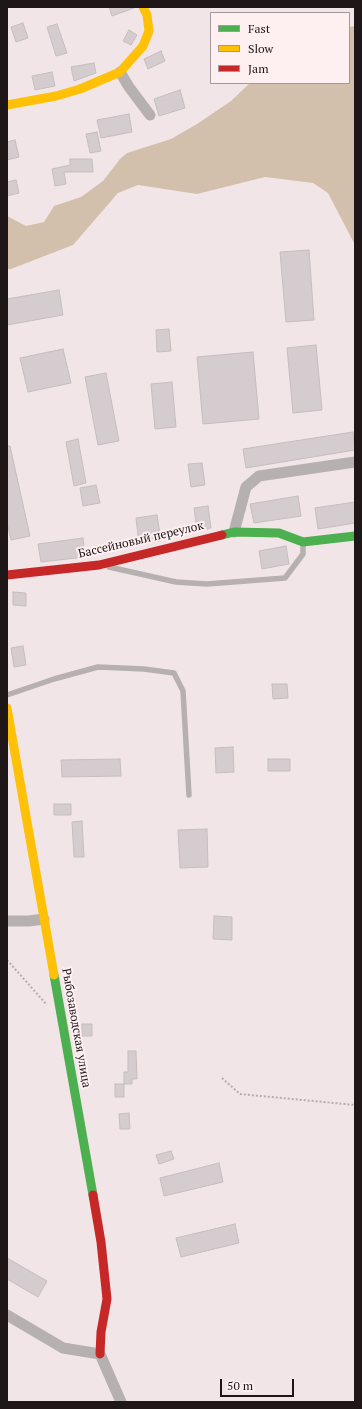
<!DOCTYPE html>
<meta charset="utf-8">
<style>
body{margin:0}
#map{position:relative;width:362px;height:1409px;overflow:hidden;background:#f2e5e7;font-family:"PT Serif",serif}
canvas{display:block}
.frame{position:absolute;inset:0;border:8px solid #1e1617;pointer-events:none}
.legend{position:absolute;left:210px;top:12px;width:140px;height:72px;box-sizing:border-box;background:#fef0f1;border:1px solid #a4999a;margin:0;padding:5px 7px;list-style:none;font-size:12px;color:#1e1617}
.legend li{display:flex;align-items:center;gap:8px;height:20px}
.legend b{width:20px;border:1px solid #a4999a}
.scale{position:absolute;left:220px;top:1379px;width:74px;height:18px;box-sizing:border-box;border:2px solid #1e1617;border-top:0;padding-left:5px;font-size:12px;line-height:14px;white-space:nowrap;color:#1e1617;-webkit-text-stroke:3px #fef0f1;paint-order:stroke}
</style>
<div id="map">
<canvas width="362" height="1409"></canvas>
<div class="frame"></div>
<ul class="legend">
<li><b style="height:5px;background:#4caf50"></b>Fast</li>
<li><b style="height:5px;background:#ffc107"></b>Slow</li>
<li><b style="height:5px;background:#c62828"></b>Jam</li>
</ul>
<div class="scale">50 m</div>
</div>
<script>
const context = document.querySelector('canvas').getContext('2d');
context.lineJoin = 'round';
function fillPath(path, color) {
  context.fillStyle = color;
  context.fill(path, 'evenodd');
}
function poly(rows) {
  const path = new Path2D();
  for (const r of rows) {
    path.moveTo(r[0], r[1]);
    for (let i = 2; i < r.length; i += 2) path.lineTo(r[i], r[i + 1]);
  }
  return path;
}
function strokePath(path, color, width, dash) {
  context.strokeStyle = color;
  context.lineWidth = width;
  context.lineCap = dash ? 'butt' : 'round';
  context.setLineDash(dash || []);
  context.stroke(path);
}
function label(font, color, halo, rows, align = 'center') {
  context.font = font + ' "PT Serif",serif';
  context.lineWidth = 4;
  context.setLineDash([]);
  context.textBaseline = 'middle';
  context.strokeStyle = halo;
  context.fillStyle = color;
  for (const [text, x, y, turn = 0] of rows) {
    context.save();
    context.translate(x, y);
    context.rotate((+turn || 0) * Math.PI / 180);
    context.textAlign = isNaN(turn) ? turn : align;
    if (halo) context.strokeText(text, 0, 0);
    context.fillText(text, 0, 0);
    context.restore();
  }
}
const forest = poly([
 [355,26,355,245,328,193,313,183,265,177,197,194,138,185,118,193,73,245,11,269,7,269,7,216,26,226,44,222,54,206,81,197,103,181,120,159,127,153,171,139,197,124,231,101,250,83,349,83,349,27]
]);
const building = poly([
 [109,7,134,7,134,8,112,16,109,7],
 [23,23,28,38,16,42,11,27,23,23],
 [57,24,67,53,56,56,47,27,57,24],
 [129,30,137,35,131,45,123,41,129,30],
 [161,51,165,61,148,69,144,59,161,51],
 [94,63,96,73,74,81,71,67,94,63],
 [52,72,55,86,35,90,32,76,52,72],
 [180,90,185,108,159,116,154,99,180,90],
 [129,114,132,132,101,138,97,120,129,114],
 [97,132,101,151,90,153,86,134,97,132],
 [15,140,19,157,7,160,7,142,15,140],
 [70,159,92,159,93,172,64,172,66,184,55,186,52,169,70,165,70,159],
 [16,180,19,193,7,196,7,182,16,180],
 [309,250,314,320,286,322,280,252,309,250],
 [59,290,63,315,7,325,7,299,59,290],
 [169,329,171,351,157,352,156,330,169,329],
 [316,345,322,410,293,413,287,348,316,345],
 [63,349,71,383,28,392,20,358,63,349],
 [253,352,259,419,203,424,197,357,253,352],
 [106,373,119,441,98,445,85,377,106,373],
 [172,382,176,427,155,429,151,384,172,382],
 [353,432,355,450,246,468,243,449,353,432],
 [78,439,86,483,74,486,66,442,78,439],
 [7,446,10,446,30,536,11,540,7,523,7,446],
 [202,463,205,485,191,487,188,464,202,463],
 [96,485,100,503,83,506,80,488,96,485],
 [298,496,301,516,254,523,250,504,298,496],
 [355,502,355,523,318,529,315,508,355,502],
 [208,506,211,528,197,531,194,508,208,506],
 [157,515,161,541,139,544,136,518,157,515],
 [83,538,85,557,41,562,38,544,83,538],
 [286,546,289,564,262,569,259,551,286,546],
 [13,592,26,593,26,606,13,605,13,592],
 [23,646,26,665,14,667,11,648,23,646],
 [272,684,287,684,288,698,273,699,272,684],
 [233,747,234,772,216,773,215,748,233,747],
 [120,759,121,776,62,777,61,760,120,759],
 [268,759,290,759,290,771,268,771,268,759],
 [54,804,71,804,71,815,54,815,54,804],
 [82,821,84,857,74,857,72,822,82,821],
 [207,829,208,867,180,868,178,830,207,829],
 [214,916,232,917,232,940,213,939,214,916],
 [82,1024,92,1024,92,1036,82,1036,82,1024],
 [128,1051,136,1051,137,1079,132,1079,132,1084,124,1084,124,1072,128,1072,128,1051],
 [115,1084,124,1084,124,1097,115,1097,115,1084],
 [129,1113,130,1129,120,1129,119,1114,129,1113],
 [171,1151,174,1159,159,1164,156,1155,171,1151],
 [219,1163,223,1182,164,1196,160,1178,219,1163],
 [235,1224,239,1243,181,1257,176,1238,235,1224],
 [7,1258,47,1281,38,1297,7,1279,7,1258]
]);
const path = poly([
 [7,960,47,1005],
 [222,1078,240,1094,355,1105]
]);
const lane = poly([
 [109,567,176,582,207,584,285,578,303,554,303,542],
 [7,695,54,679,98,667,144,669,174,673,183,691,189,795]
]);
const street = poly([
 [120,72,129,87,150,115],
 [234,532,246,487,259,476,355,462],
 [7,921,29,921,44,919],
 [7,1315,63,1348,100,1354,121,1402]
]);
const fast = poly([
 [222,535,234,532,279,533,303,542,355,536],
 [54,975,93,1195]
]);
const slow = poly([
 [7,105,56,96,80,89,120,72,143,46,149,31,147,15,143,7],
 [7,708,54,975]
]);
const jam = poly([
 [7,575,99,565,222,535],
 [93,1195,101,1242,107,1299,101,1332,100,1354]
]);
const streetNames = [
 ["Бассейновый переулок",141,540,-13],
 ["Рыбозаводская улица",76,1028,80]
];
fillPath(forest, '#d3c0ac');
fillPath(building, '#d5cccf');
strokePath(building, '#c5bdbf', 1);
strokePath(path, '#b3aeae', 2, [2, 2]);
strokePath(lane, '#b6b1b0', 5.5);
strokePath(street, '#b6b1b0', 11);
strokePath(fast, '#4caf50', 9);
strokePath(slow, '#ffc107', 9);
strokePath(jam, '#c62828', 9);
label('12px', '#1e1617', '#fef0f1', streetNames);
</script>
